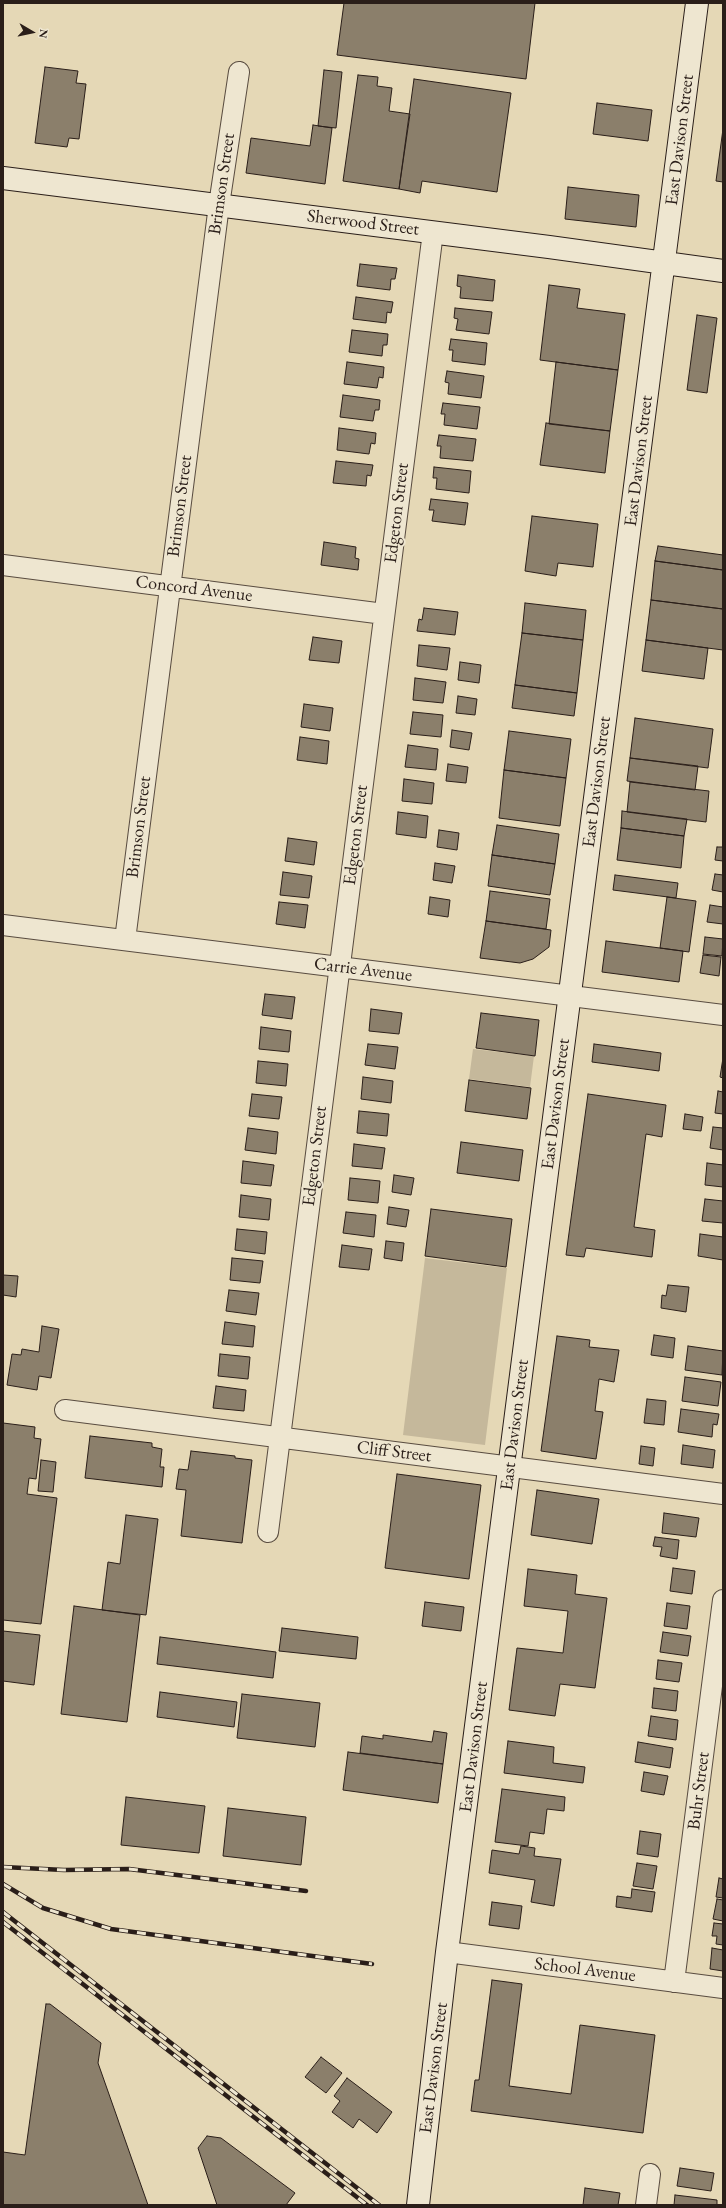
<!DOCTYPE html>
<style>
body{margin:0}
#map{position:relative;width:726px;height:2208px;overflow:hidden;background:#e5d8b6;font-family:"EB Garamond",serif}
canvas{display:block}
.frame{position:absolute;inset:0;border:4px solid #2a1e19;pointer-events:none}
.north{position:absolute;left:12px;top:12px;width:40px;height:40px;-webkit-text-stroke:3px #eee6d0;paint-order:stroke;rotate:99deg;font-size:11px;font-weight:700;line-height:16px;text-align:center;color:#2a1e19}
.north::after{content:'';display:block;margin:auto;width:14px;height:18px;background:#2a1e19;clip-path:polygon(50% 0,100% 100%,50% 72%,0 100%)}
</style>
<div id="map">
<canvas width="726" height="2208"></canvas>
<div class="frame"></div>
<div class="north">N</div>
</div>
<script>
const context = document.querySelector('canvas').getContext('2d');
context.lineJoin = 'round';
function fillPath(path, color) {
  context.fillStyle = color;
  context.fill(path, 'evenodd');
}
function poly(rows) {
  const path = new Path2D();
  for (const r of rows) {
    path.moveTo(r[0], r[1]);
    for (let i = 2; i < r.length; i += 2) path.lineTo(r[i], r[i + 1]);
  }
  return path;
}
function strokePath(path, color, width, dash) {
  context.strokeStyle = color;
  context.lineWidth = width;
  context.lineCap = dash ? 'butt' : 'round';
  context.setLineDash(dash || []);
  context.stroke(path);
}
function label(font, color, halo, rows, align = 'center') {
  context.font = font + ' "EB Garamond",serif';
  context.lineWidth = 4;
  context.setLineDash([]);
  context.textBaseline = 'middle';
  context.strokeStyle = halo;
  context.fillStyle = color;
  for (const [text, x, y, turn = 0] of rows) {
    context.save();
    context.translate(x, y);
    context.rotate((+turn || 0) * Math.PI / 180);
    context.textAlign = isNaN(turn) ? turn : align;
    if (halo) context.strokeText(text, 0, 0);
    context.fillText(text, 0, 0);
    context.restore();
  }
}
const green = poly([
 [473,1049,534,1056,530,1087,469,1079],
 [425,1258,507,1268,485,1445,403,1435]
]);
const building = poly([
 [344,3,535,3,526,79,337,55,344,3],
 [45,67,78,71,76,83,86,84,79,139,69,138,67,147,35,143,45,67],
 [324,70,342,72,336,128,318,126,324,70],
 [358,75,378,77,377,86,392,88,389,111,410,114,399,189,343,181,358,75],
 [414,79,511,93,497,192,422,181,420,193,399,189,414,79],
 [597,103,652,110,648,141,593,134,597,103],
 [313,125,332,128,325,184,246,173,251,138,310,146,313,125],
 [723,129,723,182,716,181,723,129],
 [568,187,639,195,636,227,565,219,568,187],
 [360,264,397,268,395,279,391,279,390,290,357,286,360,264],
 [458,275,495,280,493,301,460,298,461,287,457,286,458,275],
 [549,285,580,289,577,308,625,314,618,370,540,360,549,285],
 [356,297,393,302,391,313,387,312,386,323,353,319,356,297],
 [455,308,492,312,489,334,456,330,458,319,454,318,455,308],
 [697,315,717,318,707,393,687,390,697,315],
 [352,330,388,334,387,345,383,345,382,356,349,352,352,330],
 [451,339,487,343,485,365,452,361,453,350,449,350,451,339],
 [347,362,384,367,383,378,379,377,377,388,344,384,347,362],
 [556,362,618,370,610,431,549,424,556,362],
 [447,371,484,376,481,398,448,394,449,383,445,382,447,371],
 [343,395,380,400,379,410,375,410,373,421,340,417,343,395],
 [443,403,480,407,477,429,444,425,445,414,441,414,443,403],
 [546,423,610,431,605,473,540,465,546,423],
 [339,428,376,433,375,444,371,443,369,454,337,450,339,428],
 [439,435,476,439,473,461,440,458,441,446,437,446,439,435],
 [336,461,373,465,371,476,367,475,366,486,333,483,336,461],
 [434,467,471,471,469,493,436,489,437,478,433,478,434,467],
 [431,499,468,503,465,525,432,521,434,510,429,510,431,499],
 [532,516,598,524,593,567,558,563,556,576,525,571,532,516],
 [324,542,356,547,355,558,359,559,358,570,321,565,324,542],
 [658,546,723,555,723,570,655,561,658,546],
 [655,561,723,570,723,609,651,600,655,561],
 [651,600,723,609,723,650,646,640,651,600],
 [525,603,586,610,583,640,522,633,525,603],
 [424,608,458,612,455,635,417,631,419,619,422,620,424,608],
 [522,633,583,640,577,693,515,685,522,633],
 [313,637,342,641,339,663,309,660,313,637],
 [646,640,708,648,704,679,642,671,646,640],
 [419,645,450,648,447,670,417,666,419,645],
 [460,662,481,665,479,683,458,680,460,662],
 [415,678,446,682,443,703,413,700,415,678],
 [515,685,577,693,574,716,512,708,515,685],
 [458,696,477,699,475,715,456,713,458,696],
 [304,704,333,708,330,731,301,727,304,704],
 [413,712,443,715,441,737,410,734,413,712],
 [635,718,713,729,708,768,630,758,635,718],
 [452,730,472,733,469,750,450,747,452,730],
 [509,731,571,739,566,778,504,770,509,731],
 [300,737,329,741,327,764,297,760,300,737],
 [408,745,438,749,436,770,405,767,408,745],
 [630,758,698,766,695,790,627,781,630,758],
 [448,764,468,767,466,783,446,781,448,764],
 [504,770,566,778,560,826,499,818,504,770],
 [404,779,434,783,432,804,402,801,404,779],
 [630,782,709,791,706,822,627,812,630,782],
 [622,811,687,819,684,836,621,828,622,811],
 [398,812,428,816,426,838,396,834,398,812],
 [497,825,559,834,555,864,492,855,497,825],
 [621,828,684,836,681,868,617,860,621,828],
 [439,830,459,833,457,850,437,847,439,830],
 [288,838,317,842,314,865,285,861,288,838],
 [717,847,723,847,723,861,715,860,717,847],
 [492,855,555,864,550,895,488,886,492,855],
 [435,863,455,866,452,883,433,880,435,863],
 [283,872,312,876,309,898,280,895,283,872],
 [715,874,723,875,723,892,712,890,715,874],
 [615,875,678,883,676,898,613,890,615,875],
 [490,891,550,899,546,929,486,921,490,891],
 [430,897,450,900,448,917,428,914,430,897],
 [667,897,696,901,689,952,660,948,667,897],
 [279,902,308,905,305,928,276,924,279,902],
 [710,905,723,907,723,924,707,922,710,905],
 [486,921,551,930,549,947,533,959,520,963,480,958,486,921],
 [705,937,723,939,722,956,703,954,705,937],
 [606,941,683,951,679,982,602,972,606,941],
 [703,955,721,957,719,976,700,973,703,955],
 [265,994,295,997,292,1019,262,1015,265,994],
 [371,1009,402,1013,399,1034,369,1031,371,1009],
 [481,1013,539,1020,535,1056,476,1048,481,1013],
 [261,1027,291,1031,289,1052,259,1049,261,1027],
 [368,1044,398,1047,395,1069,365,1065,368,1044],
 [594,1044,661,1053,659,1071,592,1062,594,1044],
 [723,1058,723,1078,720,1077,723,1058],
 [258,1061,288,1064,286,1086,256,1083,258,1061],
 [363,1077,393,1081,391,1103,361,1099,363,1077],
 [469,1080,531,1088,527,1119,465,1111,469,1080],
 [718,1091,723,1092,723,1114,715,1113,718,1091],
 [252,1094,282,1097,279,1119,249,1116,252,1094],
 [588,1094,666,1105,662,1137,646,1134,634,1227,655,1230,652,1257,586,1248,584,1257,566,1255,588,1094],
 [359,1111,389,1114,387,1136,357,1133,359,1111],
 [685,1114,703,1117,701,1131,683,1129,685,1114],
 [713,1127,723,1128,723,1150,710,1148,713,1127],
 [248,1128,278,1132,276,1154,245,1150,248,1128],
 [461,1142,523,1150,519,1181,457,1173,461,1142],
 [354,1144,385,1148,382,1169,352,1166,354,1144],
 [243,1161,274,1165,271,1186,241,1183,243,1161],
 [707,1163,723,1165,723,1187,705,1185,707,1163],
 [394,1175,414,1178,411,1195,392,1192,394,1175],
 [350,1178,380,1181,378,1203,348,1200,350,1178],
 [241,1195,271,1199,269,1220,239,1217,241,1195],
 [705,1199,723,1201,723,1223,702,1221,705,1199],
 [389,1207,409,1210,406,1227,387,1224,389,1207],
 [431,1209,512,1219,506,1267,425,1256,431,1209],
 [346,1212,376,1215,374,1237,343,1233,346,1212],
 [237,1229,267,1232,265,1254,235,1250,237,1229],
 [700,1234,723,1237,723,1260,698,1256,700,1234],
 [386,1241,404,1243,402,1261,384,1258,386,1241],
 [342,1245,372,1249,369,1270,339,1267,342,1245],
 [232,1258,263,1261,260,1283,230,1280,232,1258],
 [3,1275,18,1276,16,1297,3,1295,3,1275],
 [668,1285,689,1287,686,1312,661,1308,662,1295,666,1296,668,1285],
 [229,1290,259,1293,256,1315,226,1311,229,1290],
 [225,1322,255,1326,253,1347,222,1344,225,1322],
 [42,1326,59,1329,51,1378,39,1376,37,1390,7,1385,12,1354,21,1355,22,1349,39,1352,42,1326],
 [654,1335,675,1338,673,1358,651,1355,654,1335],
 [557,1336,590,1340,589,1347,619,1350,614,1382,599,1379,595,1411,603,1412,596,1459,541,1451,557,1336],
 [688,1346,723,1351,722,1375,685,1370,688,1346],
 [220,1354,250,1357,248,1379,218,1376,220,1354],
 [685,1377,721,1382,718,1406,682,1401,685,1377],
 [216,1386,246,1390,244,1411,213,1408,216,1386],
 [647,1399,666,1401,664,1425,644,1423,647,1399],
 [681,1409,719,1414,717,1425,713,1424,712,1437,678,1432,681,1409],
 [3,1423,35,1427,34,1438,41,1439,36,1479,29,1478,27,1494,57,1498,41,1624,3,1620,3,1423],
 [90,1436,152,1443,152,1447,162,1449,160,1467,164,1467,162,1487,85,1478,90,1436],
 [683,1445,715,1450,713,1468,681,1464,683,1445],
 [641,1446,655,1448,653,1466,639,1464,641,1446],
 [191,1451,235,1456,235,1458,252,1460,242,1543,181,1536,186,1490,176,1489,179,1469,188,1470,191,1451],
 [41,1460,56,1462,53,1492,38,1491,41,1460],
 [397,1474,481,1485,469,1579,385,1568,397,1474],
 [537,1490,599,1499,592,1544,531,1535,537,1490],
 [664,1513,699,1518,696,1537,662,1533,664,1513],
 [126,1515,158,1519,146,1615,102,1610,108,1562,120,1564,126,1515],
 [655,1537,679,1540,677,1559,660,1556,662,1547,653,1546,655,1537],
 [673,1568,695,1571,692,1594,670,1591,673,1568],
 [528,1569,577,1575,575,1594,607,1598,595,1688,560,1684,555,1716,509,1710,517,1648,563,1653,568,1611,524,1606,528,1569],
 [425,1602,464,1607,461,1631,422,1626,425,1602],
 [667,1603,690,1606,687,1629,664,1626,667,1603],
 [74,1606,140,1615,127,1722,61,1714,74,1606],
 [282,1628,358,1637,356,1659,279,1651,282,1628],
 [3,1631,40,1635,34,1685,3,1681,3,1631],
 [663,1632,691,1636,688,1656,660,1652,663,1632],
 [160,1637,276,1652,273,1678,157,1664,160,1637],
 [658,1660,682,1663,679,1682,656,1679,658,1660],
 [654,1688,678,1691,676,1711,652,1708,654,1688],
 [160,1692,237,1702,234,1727,157,1717,160,1692],
 [242,1694,320,1703,315,1747,237,1738,242,1694],
 [651,1716,678,1720,676,1740,648,1736,651,1716],
 [434,1731,447,1733,443,1764,360,1753,362,1736,383,1739,383,1735,432,1742,434,1731],
 [508,1741,554,1747,553,1763,585,1767,583,1783,504,1773,508,1741],
 [638,1742,673,1748,670,1768,635,1762,638,1742],
 [348,1752,443,1764,438,1803,343,1790,348,1752],
 [644,1772,668,1776,664,1795,641,1791,644,1772],
 [502,1789,565,1797,564,1811,547,1809,544,1834,530,1832,528,1846,495,1842,502,1789],
 [126,1797,205,1806,199,1853,121,1845,126,1797],
 [228,1808,306,1817,301,1865,223,1856,228,1808],
 [640,1831,661,1834,658,1857,637,1854,640,1831],
 [521,1846,535,1848,534,1856,561,1859,554,1906,531,1902,535,1880,489,1873,492,1850,519,1854,521,1846],
 [637,1863,657,1866,653,1889,633,1886,637,1863],
 [719,1878,723,1879,723,1898,716,1897,719,1878],
 [632,1889,655,1892,652,1912,616,1907,617,1896,631,1898,632,1889],
 [717,1899,723,1900,723,1921,713,1919,717,1899],
 [492,1902,522,1906,519,1929,489,1925,492,1902],
 [714,1923,723,1924,723,1945,716,1944,717,1936,712,1936,714,1923],
 [712,1948,723,1950,723,1971,710,1969,712,1948],
 [492,1980,522,1984,509,2086,571,2094,580,2025,655,2035,643,2133,471,2111,475,2080,479,2080,492,1980],
 [46,2004,50,2004,101,2043,98,2063,148,2205,3,2205,3,2152,25,2155,46,2004],
 [321,2057,342,2073,326,2093,305,2077,321,2057],
 [347,2078,392,2112,377,2133,359,2119,353,2128,332,2112,340,2101,334,2096,347,2078],
 [207,2136,221,2138,295,2193,286,2205,217,2205,198,2148,207,2136],
 [680,2168,714,2173,711,2191,677,2186,680,2168],
 [585,2188,620,2193,618,2205,583,2205,585,2188],
 [675,2195,717,2200,717,2205,674,2205,675,2195]
]);
const street = poly([
 [3,565,384,614],
 [3,925,723,1015],
 [125,940,219,205,239,72],
 [65,1410,723,1494],
 [268,1532,433,232],
 [447,1952,723,1988],
 [674,1982,723,1600],
 [646,2205,650,2174]
]);
const secondary = poly([
 [3,178,549,247,723,271],
 [418,2205,447,1952,697,3]
]);
const rail = poly([
 [3,1867,64,1870,129,1869,306,1891],
 [3,1884,43,1908,111,1929,372,1964],
 [3,1912,379,2205],
 [3,1922,367,2205]
]);
const streetNames = [
 ["East Davison Street",680,140,-83],
 ["Brimson Street",222,184,-82],
 ["Sherwood Street",363,223,7],
 ["East Davison Street",639,461,-83],
 ["Brimson Street",180,506,-83],
 ["Edgeton Street",397,513,-83],
 ["Concord Avenue",194,589,7],
 ["East Davison Street",597,782,-83],
 ["Brimson Street",139,827,-83],
 ["Edgeton Street",356,835,-83],
 ["Carrie Avenue",363,970,7],
 ["East Davison Street",556,1104,-83],
 ["Edgeton Street",315,1156,-83],
 ["East Davison Street",515,1425,-83],
 ["Cliff Street",394,1452,7],
 ["East Davison Street",474,1747,-83],
 ["Buhr Street",699,1791,-83],
 ["School Avenue",585,1970,7],
 ["East Davison Street",434,2068,-83]
];
fillPath(green, '#c5b89b');
fillPath(building, '#8b7f6b');
strokePath(building, '#2a1e19', 1);
strokePath(street, '#594c40', 22);
strokePath(secondary, '#2a1e19', 24);
strokePath(street, '#eee6d0', 20);
strokePath(secondary, '#eee6d0', 22);
strokePath(rail, '#2a1e19', 4.5);
strokePath(rail, '#eee6d0', 3, [9]);
label('18px', '#2a1e19', '#eee6d0', streetNames);
</script>
